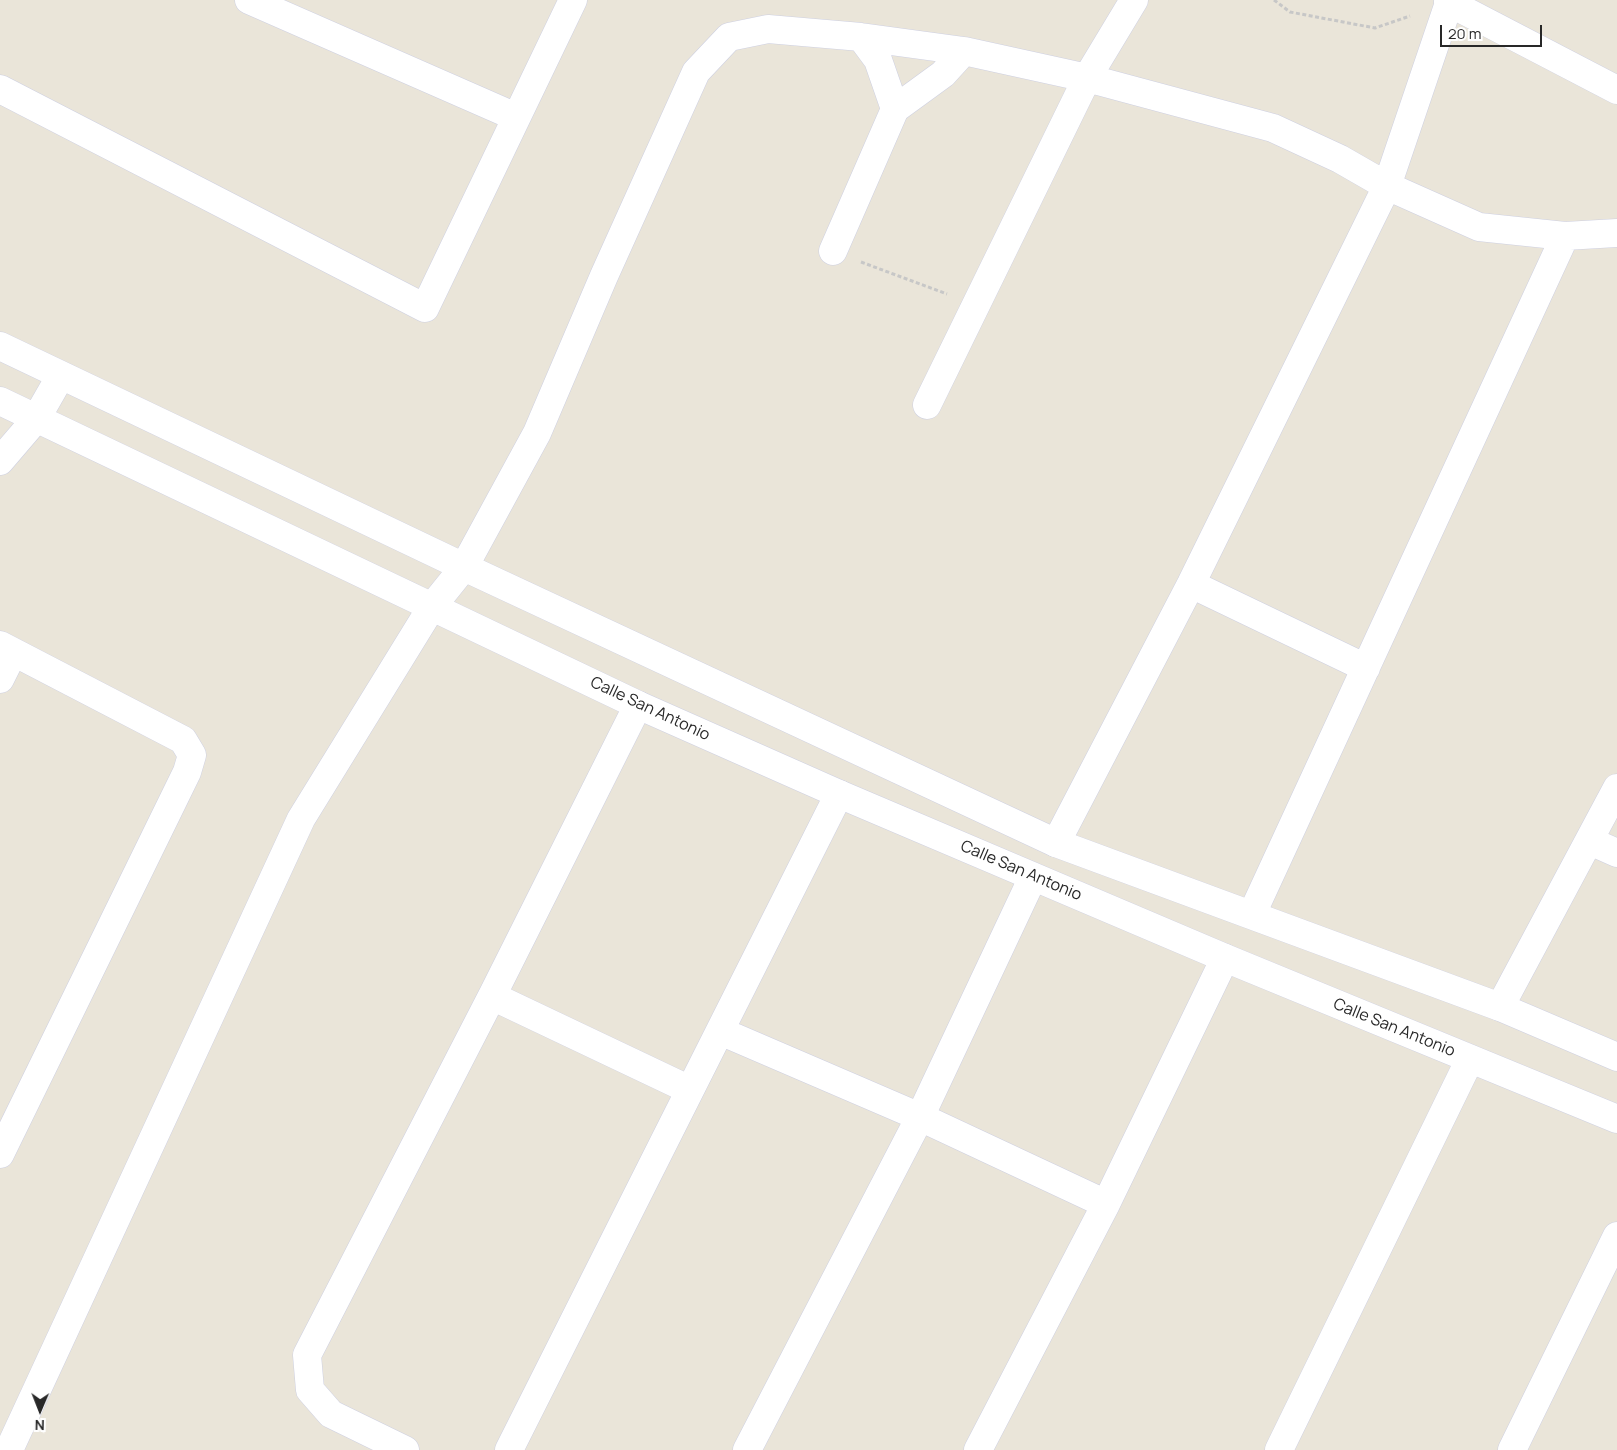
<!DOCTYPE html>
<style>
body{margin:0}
#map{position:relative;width:1617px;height:1450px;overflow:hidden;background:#eae5d9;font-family:Manrope,sans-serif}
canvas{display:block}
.north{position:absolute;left:15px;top:1385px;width:50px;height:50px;-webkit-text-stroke:4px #fff;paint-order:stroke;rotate:181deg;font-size:14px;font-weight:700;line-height:20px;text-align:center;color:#282828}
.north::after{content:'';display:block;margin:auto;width:18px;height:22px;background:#282828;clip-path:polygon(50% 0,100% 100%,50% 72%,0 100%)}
.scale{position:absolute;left:1440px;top:25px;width:102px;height:22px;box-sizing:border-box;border:2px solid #282828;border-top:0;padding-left:6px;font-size:15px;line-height:18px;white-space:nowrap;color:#282828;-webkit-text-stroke:4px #fff;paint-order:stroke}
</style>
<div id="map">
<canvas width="1617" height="1450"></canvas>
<div class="north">N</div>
<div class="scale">20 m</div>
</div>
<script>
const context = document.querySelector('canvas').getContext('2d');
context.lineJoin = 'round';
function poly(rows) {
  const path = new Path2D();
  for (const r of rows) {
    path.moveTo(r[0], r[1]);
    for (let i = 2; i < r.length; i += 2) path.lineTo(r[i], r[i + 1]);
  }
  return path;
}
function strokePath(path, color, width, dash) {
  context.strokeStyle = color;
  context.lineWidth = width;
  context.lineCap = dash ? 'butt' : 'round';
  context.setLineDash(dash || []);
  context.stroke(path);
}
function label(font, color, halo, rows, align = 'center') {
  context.font = font + ' Manrope,sans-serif';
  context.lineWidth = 4.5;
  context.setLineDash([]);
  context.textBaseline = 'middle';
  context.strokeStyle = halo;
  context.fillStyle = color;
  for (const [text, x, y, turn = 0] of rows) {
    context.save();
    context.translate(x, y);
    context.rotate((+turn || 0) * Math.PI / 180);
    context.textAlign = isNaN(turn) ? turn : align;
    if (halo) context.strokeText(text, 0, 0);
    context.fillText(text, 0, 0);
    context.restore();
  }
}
const path = poly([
 [1274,0,1290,12,1375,28,1410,16],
 [861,262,947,294]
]);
const street = poly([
 [249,0,516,117],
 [1448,2,1617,90],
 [0,89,425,308,573,0],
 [895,109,943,74,964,51],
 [833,251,895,109,878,60,861,37],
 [927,405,1087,78,1134,0],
 [0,461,36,419,60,377],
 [1191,584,1366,668],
 [0,645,183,740,192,755,187,772,0,1154],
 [0,679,13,653],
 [638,705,492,996,690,1090],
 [1590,841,1617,853],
 [1056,843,1191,584,1387,186,1450,0],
 [1252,914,1565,236],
 [1500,1007,1617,788],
 [720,1031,920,1117,1033,877],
 [9,1450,301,819,431,608,464,567,537,433,604,276,696,72,729,37,768,29,861,37,964,51,1087,78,1273,128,1340,159,1387,186,1479,227,1565,236,1617,233],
 [405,1450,331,1414,310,1390,307,1355,492,996],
 [509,1450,839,794],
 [747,1450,920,1117,1106,1204],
 [978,1450,1106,1204,1225,958],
 [1279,1450,1470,1059],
 [1512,1450,1617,1236]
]);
const secondary = poly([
 [0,346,464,567,1056,843,1500,1007,1617,1057],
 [0,401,638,705,839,794,1225,958,1617,1119]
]);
const streetNames = [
 ["Calle San Antonio",650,709,25],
 ["Calle San Antonio",1021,871,23],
 ["Calle San Antonio",1394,1028,22]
];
strokePath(street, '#ced0e1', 29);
strokePath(secondary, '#ced0e1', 29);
strokePath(path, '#c7c7c7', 3, [4, 2.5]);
strokePath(street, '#fff', 28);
strokePath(secondary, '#fff', 28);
label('16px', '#282828', '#fff', streetNames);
</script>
